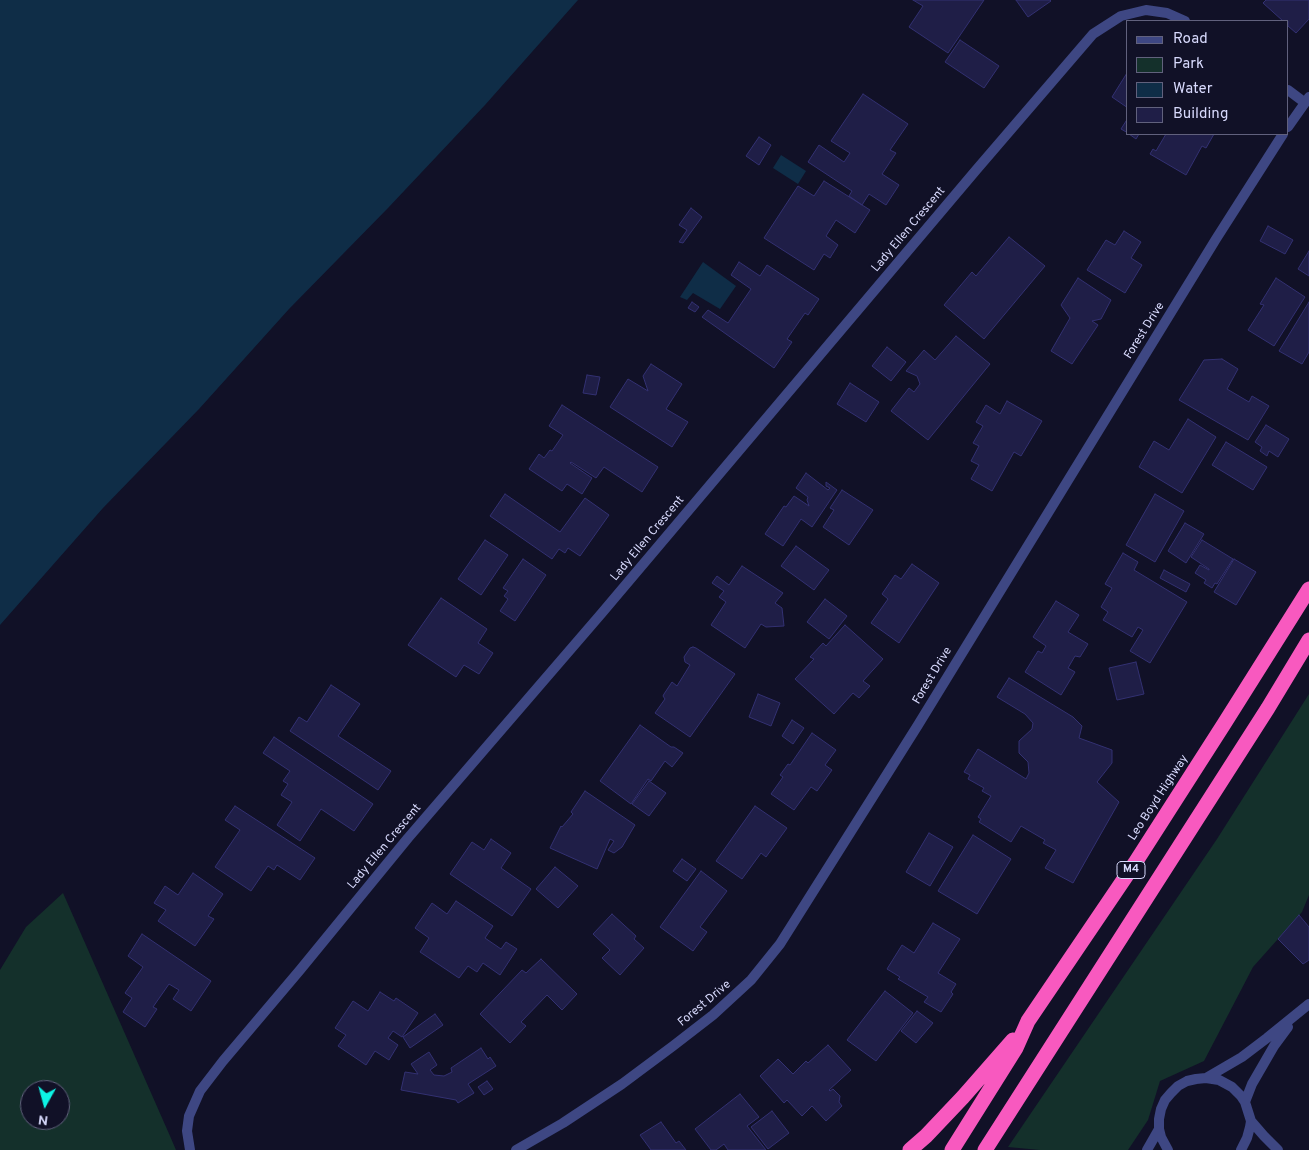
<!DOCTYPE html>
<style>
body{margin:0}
#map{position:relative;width:1309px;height:1150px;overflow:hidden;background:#111127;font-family:Overpass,sans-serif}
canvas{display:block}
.legend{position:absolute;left:1126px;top:20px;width:162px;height:115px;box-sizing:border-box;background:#111127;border:1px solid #61617d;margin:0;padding:6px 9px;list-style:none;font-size:15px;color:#d8dafd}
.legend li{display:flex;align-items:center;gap:10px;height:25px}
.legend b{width:25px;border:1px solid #61617d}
.north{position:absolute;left:20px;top:1080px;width:50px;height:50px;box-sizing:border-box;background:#111127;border:1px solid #61617d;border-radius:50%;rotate:187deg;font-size:14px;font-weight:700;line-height:20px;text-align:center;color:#d8dafd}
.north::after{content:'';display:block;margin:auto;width:18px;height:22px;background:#0df4e5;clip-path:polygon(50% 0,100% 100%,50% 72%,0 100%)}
</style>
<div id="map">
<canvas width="1309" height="1150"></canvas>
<ul class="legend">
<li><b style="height:6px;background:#3e4783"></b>Road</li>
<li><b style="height:14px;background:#14302b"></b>Park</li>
<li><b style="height:14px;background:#0f2d47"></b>Water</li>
<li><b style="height:14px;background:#1f1e47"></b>Building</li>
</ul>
<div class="north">N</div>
</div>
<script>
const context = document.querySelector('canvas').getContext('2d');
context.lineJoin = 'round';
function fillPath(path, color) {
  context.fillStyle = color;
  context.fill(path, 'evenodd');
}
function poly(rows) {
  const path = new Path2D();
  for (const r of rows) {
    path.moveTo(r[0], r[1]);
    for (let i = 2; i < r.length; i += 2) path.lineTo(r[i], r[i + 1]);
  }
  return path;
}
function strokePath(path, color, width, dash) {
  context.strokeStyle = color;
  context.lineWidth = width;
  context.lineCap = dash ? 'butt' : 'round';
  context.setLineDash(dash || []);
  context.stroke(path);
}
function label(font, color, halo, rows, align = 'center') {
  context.font = font + ' Overpass,sans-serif';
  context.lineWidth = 4;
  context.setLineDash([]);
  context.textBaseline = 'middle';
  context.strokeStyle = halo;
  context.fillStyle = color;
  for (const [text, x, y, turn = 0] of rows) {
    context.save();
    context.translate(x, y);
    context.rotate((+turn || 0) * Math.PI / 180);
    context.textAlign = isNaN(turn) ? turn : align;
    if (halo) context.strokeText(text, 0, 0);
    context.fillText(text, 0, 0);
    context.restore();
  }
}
const green = poly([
 [1309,694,1309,895,1302,912,1253,967,1204,1061,1160,1081,1148,1120,1128,1150,1040,1150,1008,1147,1217,839],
 [63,893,170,1136,176,1150,0,1150,0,970,26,927],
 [30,1090,60,1090,60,1120,30,1120]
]);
const water = poly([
 [0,0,578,0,485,105,388,208,289,309,199,409,103,508,0,625],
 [781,155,806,171,798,184,773,168],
 [703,262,736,286,720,309,693,293,687,300,680,297]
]);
const building = poly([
 [913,0,984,0,948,53,909,27,923,6,913,0],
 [1016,0,1050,0,1051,1,1028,17,1016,0],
 [1266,0,1309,0,1309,19,1296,33,1288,26,1288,21,1283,21,1263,3,1266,0],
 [960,40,999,66,984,88,945,62,960,40],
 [1127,73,1128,73,1128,108,1112,97,1127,73],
 [863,94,908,124,890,150,896,153,882,174,899,185,886,205,869,194,862,205,849,196,852,191,808,162,819,145,844,162,850,153,831,141,863,94],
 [1128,118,1128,133,1121,129,1128,118],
 [1129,134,1139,134,1136,139,1129,134],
 [1166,134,1214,134,1206,148,1202,146,1186,175,1150,154,1153,149,1156,151,1166,134],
 [759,137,771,145,759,165,746,156,759,137],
 [824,181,870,210,855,233,836,220,826,236,838,245,830,258,824,254,814,270,764,238,798,186,814,196,824,181],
 [691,208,702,217,683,243,679,242,687,230,679,225,691,208],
 [1268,226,1293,240,1285,254,1260,241,1268,226],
 [1124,231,1141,242,1131,258,1142,265,1125,293,1087,270,1106,240,1115,245,1124,231],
 [1009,237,1045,266,984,339,944,305,972,272,976,276,1009,237],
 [1309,251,1309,276,1298,269,1309,251],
 [739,262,760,276,767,265,819,299,808,315,805,313,787,339,792,342,774,368,702,317,708,310,728,323,751,289,731,275,739,262],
 [1078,278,1111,300,1101,319,1092,321,1098,325,1072,364,1051,351,1070,318,1061,305,1078,278],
 [1276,278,1305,297,1274,346,1248,330,1264,305,1260,304,1276,278],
 [692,302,699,307,695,312,688,308,692,302],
 [1309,302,1309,352,1302,364,1279,351,1309,302],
 [956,336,990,364,928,440,891,411,909,388,914,392,920,384,917,376,906,371,924,350,935,360,956,336],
 [887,347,906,362,891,381,872,366,887,347],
 [1222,359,1238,369,1227,389,1249,402,1252,396,1269,406,1248,440,1179,400,1204,360,1222,359],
 [651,364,682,384,666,409,688,422,672,447,610,407,628,379,648,391,643,376,651,364],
 [587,375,600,377,596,395,583,393,587,375],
 [850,383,879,402,866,422,837,404,850,383],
 [1007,401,1042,421,1021,456,1014,452,992,491,971,479,979,465,971,461,979,446,973,443,983,426,976,422,986,405,1000,414,1007,401],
 [562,405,658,467,642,492,604,467,596,478,571,462,570,463,592,478,582,494,567,484,562,491,529,469,539,454,544,458,550,450,552,451,563,435,549,426,562,405],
 [1188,419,1216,437,1182,493,1139,467,1154,441,1169,450,1188,419],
 [1266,425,1289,439,1278,457,1269,451,1267,456,1260,451,1262,447,1255,442,1266,425],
 [1226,442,1267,467,1253,490,1212,465,1226,442],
 [806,473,828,490,830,488,826,486,826,482,837,490,812,527,801,519,783,546,765,534,784,506,786,507,794,496,809,506,807,500,808,497,796,488,806,473],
 [842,490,873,510,849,545,823,527,834,510,830,508,842,490],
 [505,494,560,532,585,498,609,515,580,556,568,548,565,553,559,549,552,559,490,516,505,494],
 [1155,494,1184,511,1155,562,1126,545,1155,494],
 [1185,523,1204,534,1186,563,1168,551,1185,523],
 [485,540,508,555,481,595,458,579,485,540],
 [1202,540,1233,559,1217,584,1215,583,1212,588,1204,583,1206,580,1195,573,1200,565,1209,570,1209,569,1191,557,1202,540],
 [796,546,829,570,814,590,781,566,796,546],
 [1123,553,1138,562,1134,570,1187,602,1150,663,1130,651,1143,630,1138,627,1132,637,1103,620,1108,612,1101,607,1112,588,1105,584,1123,553],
 [523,559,546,575,515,621,500,611,508,599,504,596,508,591,503,588,523,559],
 [1234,559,1256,572,1236,605,1214,592,1234,559],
 [912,564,939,583,899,643,871,623,888,599,882,594,895,575,901,579,912,564],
 [742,566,783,593,775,603,782,608,784,626,766,627,761,624,745,648,711,625,726,602,719,597,724,591,712,583,717,576,729,585,742,566],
 [1164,570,1190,584,1186,592,1160,578,1164,570],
 [441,598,487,629,478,643,493,653,479,674,464,665,456,677,408,645,441,598],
 [825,599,847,616,829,639,807,622,825,599],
 [1056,601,1079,615,1068,632,1088,644,1080,657,1075,656,1068,668,1075,672,1061,695,1025,672,1038,651,1042,653,1046,646,1033,637,1056,601],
 [845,625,883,659,863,681,870,686,859,698,853,693,834,714,795,679,814,659,810,657,823,643,826,646,845,625],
 [693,647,696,648,735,674,690,737,655,713,665,699,663,696,664,694,672,682,677,686,690,665,685,662,684,657,690,648,693,647],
 [1136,662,1144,694,1117,700,1109,668,1136,662],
 [1009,678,1073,717,1082,726,1079,738,1112,750,1112,763,1097,782,1119,802,1073,883,1045,868,1056,850,1043,843,1045,840,1021,826,1011,842,979,822,981,819,978,817,991,796,982,791,984,788,968,779,970,775,964,772,978,749,1026,779,1029,773,1028,762,1019,753,1019,741,1032,729,1033,723,1025,714,997,697,1009,678],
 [331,685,360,704,338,736,391,771,378,790,290,731,299,717,307,722,331,685],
 [758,694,780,703,771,726,749,717,758,694],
 [792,720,804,728,793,744,782,736,792,720],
 [640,725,671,747,674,747,683,753,672,767,665,761,651,781,648,779,631,804,600,781,640,725],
 [812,733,836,750,825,765,832,770,817,791,811,787,794,810,771,794,783,777,780,775,788,764,790,765,812,733],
 [274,737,373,804,354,831,321,809,300,841,277,825,292,802,281,795,288,784,283,781,290,771,263,753,274,737],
 [649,781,666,793,649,816,632,804,649,781],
 [585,791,635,825,622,847,614,853,608,850,614,841,610,839,597,869,550,848,561,826,562,827,573,814,571,812,585,791],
 [235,806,315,858,300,880,277,865,274,870,268,866,251,891,215,867,240,830,225,820,235,806],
 [755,806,787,828,766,857,761,853,742,879,716,861,755,806],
 [929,833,953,847,930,886,906,872,929,833],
 [973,835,1011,859,977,914,938,891,973,835],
 [491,839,511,853,501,868,531,889,512,916,450,874,472,842,484,850,491,839],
 [682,859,696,869,687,881,673,871,682,859],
 [555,867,578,886,558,908,536,889,555,867],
 [701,871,727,891,700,927,707,932,693,951,660,927,701,871],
 [193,873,223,894,208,916,214,919,195,946,158,921,166,910,154,903,165,886,178,895,193,873],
 [456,901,493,926,485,938,501,949,506,942,517,949,500,975,483,963,477,972,468,966,459,978,420,952,429,938,415,928,432,903,447,914,456,901],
 [612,914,636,936,634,939,644,948,620,975,602,958,610,950,593,934,612,914],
 [1299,915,1309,927,1309,960,1303,964,1278,939,1299,915],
 [933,923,960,939,938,973,956,984,951,992,953,994,941,1012,924,1002,928,997,898,979,900,977,887,969,902,945,914,953,933,923],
 [142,934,211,981,191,1011,173,999,179,990,169,984,153,1007,157,1009,145,1027,123,1012,132,998,125,993,143,967,128,956,142,934],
 [541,959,577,994,562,1010,547,995,521,1022,526,1026,510,1043,480,1014,522,970,526,973,541,959],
 [885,991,913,1013,876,1061,847,1040,885,991],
 [380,992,394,1001,396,998,418,1013,402,1037,393,1031,388,1038,398,1045,389,1060,375,1051,366,1065,338,1046,346,1035,335,1028,353,1001,368,1011,380,992],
 [917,1011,933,1023,916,1043,901,1031,917,1011],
 [435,1014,443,1025,410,1048,403,1037,435,1014],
 [828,1045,851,1070,829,1090,830,1091,833,1089,840,1096,839,1102,842,1106,826,1121,812,1106,802,1116,787,1100,784,1103,760,1076,778,1059,793,1074,806,1061,808,1063,828,1045],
 [481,1048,488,1059,490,1057,496,1066,468,1084,474,1093,458,1103,456,1100,401,1090,405,1072,418,1074,411,1064,429,1052,437,1065,430,1070,434,1075,444,1076,452,1072,451,1068,481,1048],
 [487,1081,493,1089,484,1095,478,1087,487,1081],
 [740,1094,759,1117,747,1126,766,1150,728,1150,724,1144,716,1150,711,1150,695,1129,740,1094],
 [772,1111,789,1133,768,1149,751,1127,772,1111],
 [661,1122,676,1143,679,1141,686,1150,651,1150,640,1135,661,1122]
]);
const minor = poly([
 [1288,90,1304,102],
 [1288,127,1309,97],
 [190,1150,187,1131,189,1116,200,1091,223,1061,300,970,408,838,601,614,977,169,1093,34,1121,16,1146,10,1167,13,1185,21],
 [516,1150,563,1123,622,1084,673,1046,713,1015,751,980,780,944,918,725,1216,239,1283,134]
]);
const tertiary = poly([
 [1206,1078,1242,1057,1267,1038,1309,1004],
 [1245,1102,1252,1084,1274,1046,1288,1027],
 [1251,1121,1264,1136,1278,1150],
 [1147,1150,1159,1129],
 [1168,1150,1161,1137,1159,1129,1159,1119,1161,1109,1165,1100,1171,1093,1178,1086,1187,1081,1196,1079,1206,1078,1219,1080,1232,1087,1241,1096,1245,1102,1251,1121,1250,1127,1247,1138,1241,1150]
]);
const motorway = poly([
 [910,1150,926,1136,963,1097,1013,1040],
 [952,1150,1016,1048,1028,1021,1135,863,1224,724,1309,589],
 [985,1150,1268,708,1309,640]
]);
const shields = [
 [1131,870,28]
];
const shieldNames = [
 ["M4",1131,870]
];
const streetNames = [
 ["Lady Ellen Crescent",909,230,-50],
 ["Forest Drive",1145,331,-58],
 ["Lady Ellen Crescent",648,539,-50],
 ["Forest Drive",933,676,-59],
 ["Leo Boyd Highway",1159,798,-57],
 ["Lady Ellen Crescent",385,847,-50],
 ["Forest Drive",705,1004,-40]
];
fillPath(green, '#14302b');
fillPath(water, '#0f2d47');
fillPath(building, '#1f1e47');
strokePath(building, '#333172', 1);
strokePath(minor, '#3e4783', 10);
strokePath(tertiary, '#3e4783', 10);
strokePath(motorway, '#f859bf', 15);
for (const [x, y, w] of shields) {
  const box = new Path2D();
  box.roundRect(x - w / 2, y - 8.5, w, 17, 4);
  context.fillStyle = '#111127';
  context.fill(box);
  strokePath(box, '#d8dafd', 1);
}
label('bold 11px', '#d8dafd', null, shieldNames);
label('12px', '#d8dafd', '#111127', streetNames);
</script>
